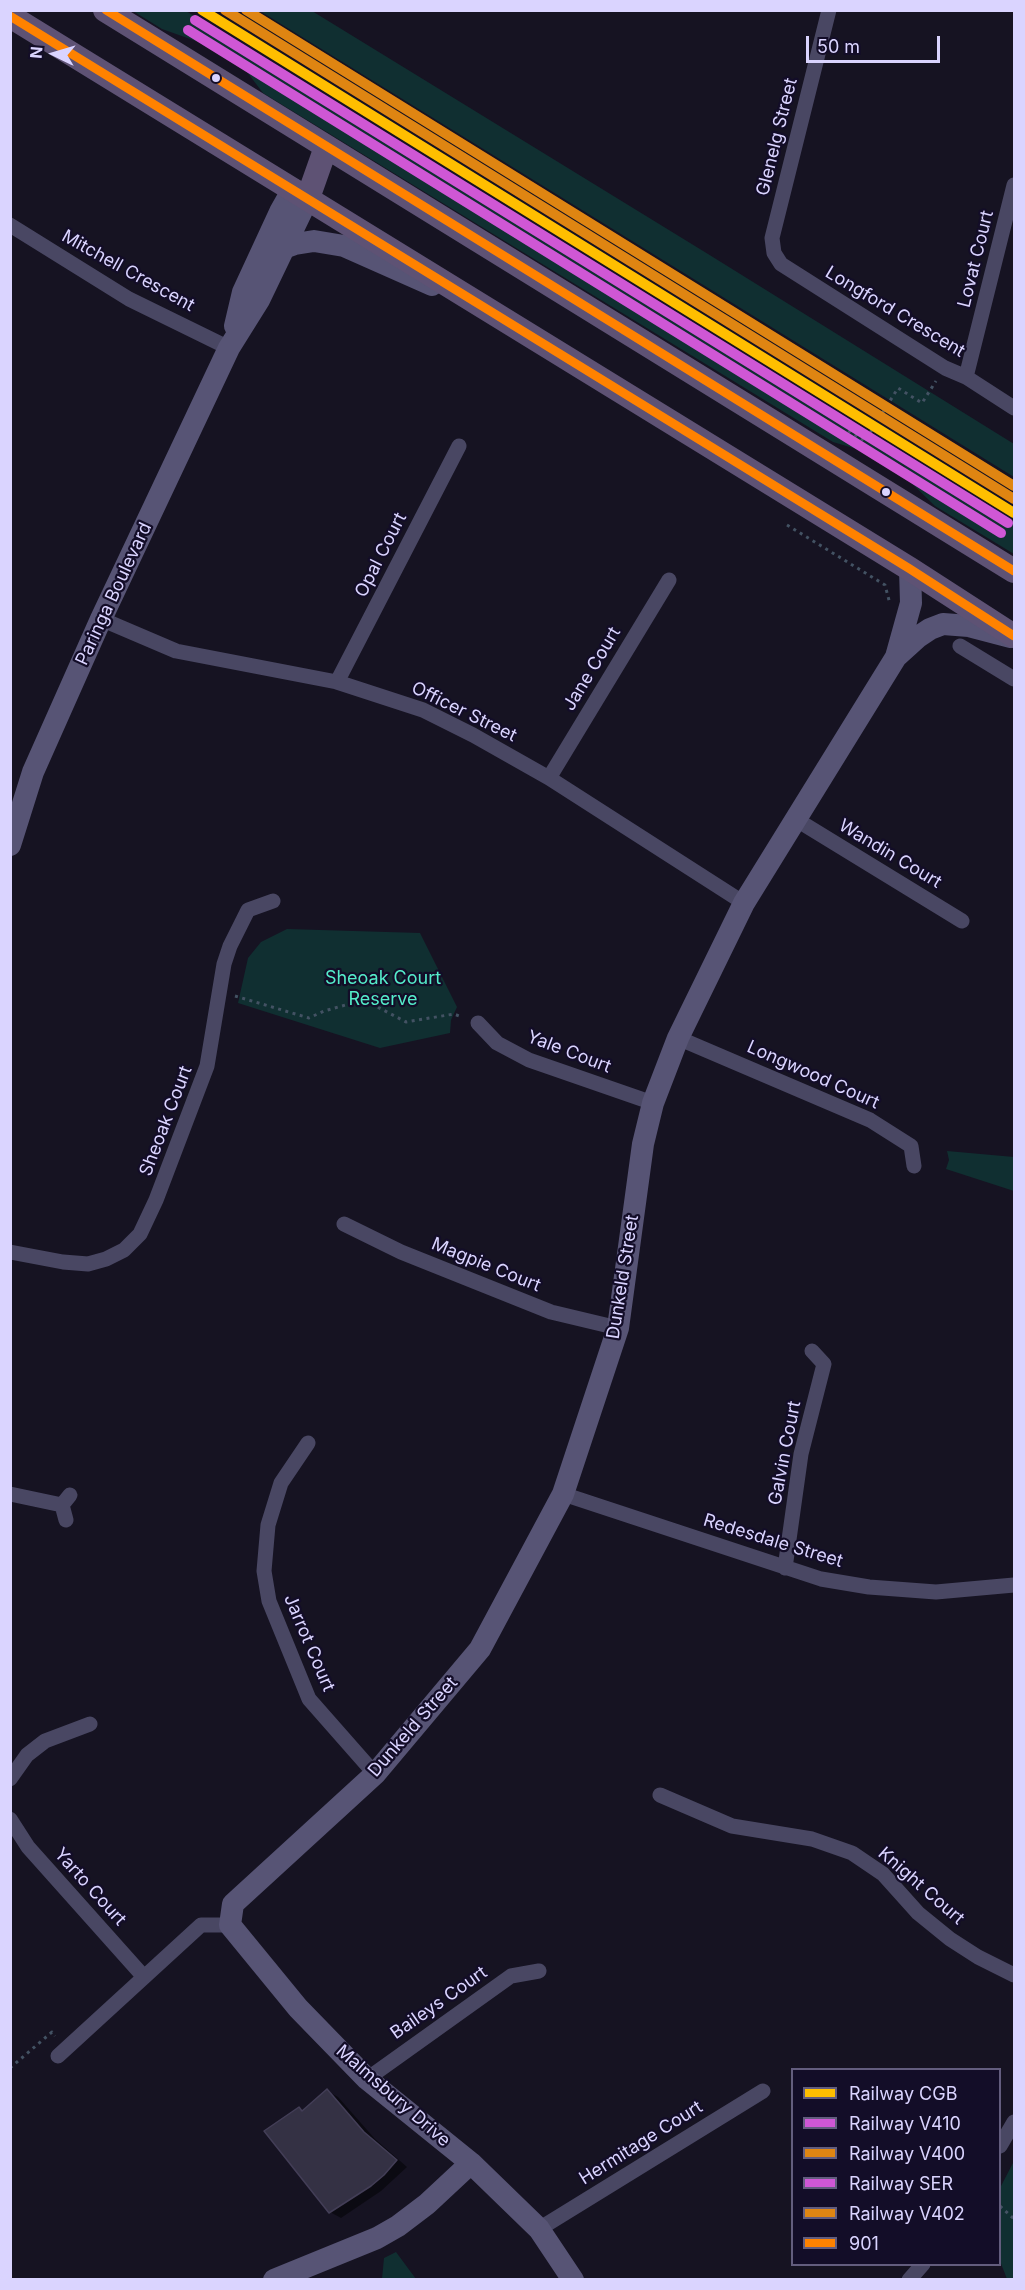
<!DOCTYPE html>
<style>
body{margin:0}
#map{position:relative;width:1025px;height:2290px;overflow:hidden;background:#161322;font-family:Inter,sans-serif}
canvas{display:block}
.frame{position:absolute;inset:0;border:12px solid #dad4ff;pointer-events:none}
.legend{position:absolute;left:791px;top:2068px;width:210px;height:198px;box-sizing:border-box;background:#130d28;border:2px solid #635d7e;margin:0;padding:8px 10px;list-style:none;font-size:18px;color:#dad4ff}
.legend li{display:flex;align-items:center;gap:12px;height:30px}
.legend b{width:30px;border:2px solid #635d7e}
.north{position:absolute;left:24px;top:24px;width:60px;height:60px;-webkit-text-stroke:4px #130d28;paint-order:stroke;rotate:275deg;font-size:16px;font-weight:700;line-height:24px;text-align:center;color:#dad4ff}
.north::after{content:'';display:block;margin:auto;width:21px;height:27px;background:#dad4ff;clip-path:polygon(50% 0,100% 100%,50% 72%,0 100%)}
.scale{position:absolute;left:806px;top:36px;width:134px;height:27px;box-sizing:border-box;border:3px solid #dad4ff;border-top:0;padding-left:8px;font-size:18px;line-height:21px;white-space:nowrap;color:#dad4ff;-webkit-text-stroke:4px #130d28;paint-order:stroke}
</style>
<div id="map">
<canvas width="1025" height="2290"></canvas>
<div class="frame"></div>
<ul class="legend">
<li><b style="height:8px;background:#ffbe00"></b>Railway CGB</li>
<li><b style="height:8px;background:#cf57d5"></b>Railway V410</li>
<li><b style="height:8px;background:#df8512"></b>Railway V400</li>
<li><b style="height:8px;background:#cf57d5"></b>Railway SER</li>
<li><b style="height:8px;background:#df8512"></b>Railway V402</li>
<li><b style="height:8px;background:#ff8200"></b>901</li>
</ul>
<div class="north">N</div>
<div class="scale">50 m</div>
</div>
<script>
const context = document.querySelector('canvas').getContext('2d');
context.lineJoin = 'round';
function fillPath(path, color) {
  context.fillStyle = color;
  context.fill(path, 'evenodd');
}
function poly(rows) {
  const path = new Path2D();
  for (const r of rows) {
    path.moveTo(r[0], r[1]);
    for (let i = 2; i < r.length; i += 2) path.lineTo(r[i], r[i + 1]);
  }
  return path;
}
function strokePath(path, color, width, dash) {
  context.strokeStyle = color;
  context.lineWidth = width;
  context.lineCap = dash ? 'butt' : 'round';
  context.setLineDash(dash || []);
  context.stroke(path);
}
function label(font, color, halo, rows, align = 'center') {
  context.font = font + ' Inter,sans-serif';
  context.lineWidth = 4.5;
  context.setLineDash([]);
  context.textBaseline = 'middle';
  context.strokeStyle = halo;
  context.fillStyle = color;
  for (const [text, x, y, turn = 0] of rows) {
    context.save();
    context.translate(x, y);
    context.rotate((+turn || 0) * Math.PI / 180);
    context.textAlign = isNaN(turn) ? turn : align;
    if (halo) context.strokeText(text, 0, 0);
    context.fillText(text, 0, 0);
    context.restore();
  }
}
const green = poly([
 [133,11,186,11,567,248,925,466,1014,522,1014,554,935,506,901,473,905,467,881,454,880,456,833,442,263,93,234,55,212,42,210,46,162,29],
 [260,11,312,11,708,254,1014,444,1014,477],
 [287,929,420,933,457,1007,451,1020,450,1033,380,1048,238,1003,248,958,261,942],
 [947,1151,1014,1157,1014,1191,946,1169,949,1160],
 [1014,2161,1014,2279,1007,2279,1000,2261,1000,2188],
 [396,2252,416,2279,382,2279,384,2258]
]);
const shadow = poly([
 [327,2091,338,2097,375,2139,407,2167,381,2191,341,2218,330,2212,304,2112]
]);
const building = poly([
 [327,2089,364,2132,397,2160,384,2175,371,2186,329,2213,264,2131,299,2107,302,2111,327,2089]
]);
const path = poly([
 [900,470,843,436,847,430,865,441,898,388,922,403,936,381],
 [787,525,885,585,890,604],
 [235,996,309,1018,324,1011,349,1004,368,1002,406,1022,454,1014,462,1017],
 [10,2068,52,2032,55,2036],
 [1000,2206,1014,2219]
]);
const street = poly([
 [829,10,772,238,774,253,781,264,945,368,966,377,1014,408],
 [10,225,129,299,229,348],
 [966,377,1014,185],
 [101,619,176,651,337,682,423,710,473,735,549,778,744,903],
 [960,646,1014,679],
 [337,682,459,446],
 [549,778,669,580],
 [797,820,962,921],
 [478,1023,497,1043,529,1060,653,1103],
 [678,1038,870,1120,911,1146,914,1166],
 [344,1224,401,1252,551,1312,618,1328],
 [10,1252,63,1262,88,1264,106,1259,124,1250,140,1234,156,1200,207,1066,224,964,230,946,248,910,273,901],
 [308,1443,281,1483,268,1525,264,1571,269,1601,309,1699,375,1774],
 [10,1494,62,1505],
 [563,1494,821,1579,869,1587,936,1592,1014,1585],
 [66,1520,62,1505,70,1495],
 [785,1568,801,1454,824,1364,812,1351],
 [10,1779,27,1755,45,1741,90,1724],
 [660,1795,732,1826,812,1839,852,1853,883,1874,918,1913,950,1939,978,1957,1014,1975],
 [10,1819,28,1847,144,1977],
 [58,2056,201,1925,230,1925],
 [367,2079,511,1976,539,1971],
 [1000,2146,1014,2122],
 [539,2229,763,2091],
 [909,2280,923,2264]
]);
const secondary = poly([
 [284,248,295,244,314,241,344,246,432,285],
 [235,326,243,292,280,212,293,189],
 [897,656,918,637,930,629,943,624,969,626,1011,637],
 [10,845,33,772,101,619,229,348,259,300,308,198],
 [274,2280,377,2238,398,2226,427,2204,471,2163],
 [573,2280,539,2229,471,2163,367,2079,298,2008,230,1925,233,1904,375,1774,480,1649,563,1494,618,1328,643,1144,653,1103,678,1038,744,903,896,657,911,603,910,569]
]);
const primary = poly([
 [105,10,1014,571],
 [10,16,910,569,1014,636],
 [308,198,326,147]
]);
const bus1 = poly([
 [106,10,1014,571],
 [10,16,910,569,1014,636]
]);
const rail1 = poly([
 [202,10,1014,513]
]);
const rail2 = poly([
 [195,20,1008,523]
]);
const rail3 = poly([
 [225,10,1014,499]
]);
const rail4 = poly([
 [188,30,1001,533]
]);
const rail5 = poly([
 [246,10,1014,486]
]);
const markers = [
 [216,78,5,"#dad4ff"],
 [886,492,5,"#dad4ff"]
];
const streetNames = [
 ["Glenelg Street",777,137,-76],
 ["Lovat Court",976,259,-76],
 ["Mitchell Crescent",128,271,29],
 ["Longford Crescent",895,312,31],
 ["Opal Court",381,555,-63],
 ["Paringa Boulevard",114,594,-65],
 ["Jane Court",592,669,-59],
 ["Officer Street",464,712,26],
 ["Wandin Court",890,854,31],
 ["Yale Court",569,1052,21],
 ["Longwood Court",813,1075,24],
 ["Sheoak Court",166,1121,-69],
 ["Magpie Court",486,1265,22],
 ["Dunkeld Street",623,1277,-81],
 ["Galvin Court",785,1453,-79],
 ["Redesdale Street",773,1541,17],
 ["Jarrot Court",309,1643,67],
 ["Dunkeld Street",413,1727,-49],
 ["Knight Court",921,1886,41],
 ["Yarto Court",90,1887,48],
 ["Baileys Court",439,2003,-35],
 ["Malmsbury Drive",393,2096,41],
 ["Hermitage Court",641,2143,-32]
];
const parkNames = [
 ["Sheoak Court",383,979],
 ["Reserve",383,1000]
];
fillPath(green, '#102f31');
fillPath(shadow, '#0007');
fillPath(building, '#343144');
strokePath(building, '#433e57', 1.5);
strokePath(path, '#435263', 3, [3, 4.5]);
strokePath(street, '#494763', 15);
strokePath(secondary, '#575475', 22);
strokePath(primary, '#5e5274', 24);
strokePath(bus1, '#ff8200', 9);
strokePath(rail1, '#ffbe00', 10);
strokePath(rail2, '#cf57d5', 10);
strokePath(rail3, '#df8512', 10);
strokePath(rail4, '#cf57d5', 10);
strokePath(rail5, '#df8512', 10);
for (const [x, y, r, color] of markers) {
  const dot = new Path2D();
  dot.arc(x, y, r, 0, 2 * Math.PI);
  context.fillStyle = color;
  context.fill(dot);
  strokePath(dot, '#130d28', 2);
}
label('18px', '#dad4ff', '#130d28', streetNames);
label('18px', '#54ecca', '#130d28', parkNames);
</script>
